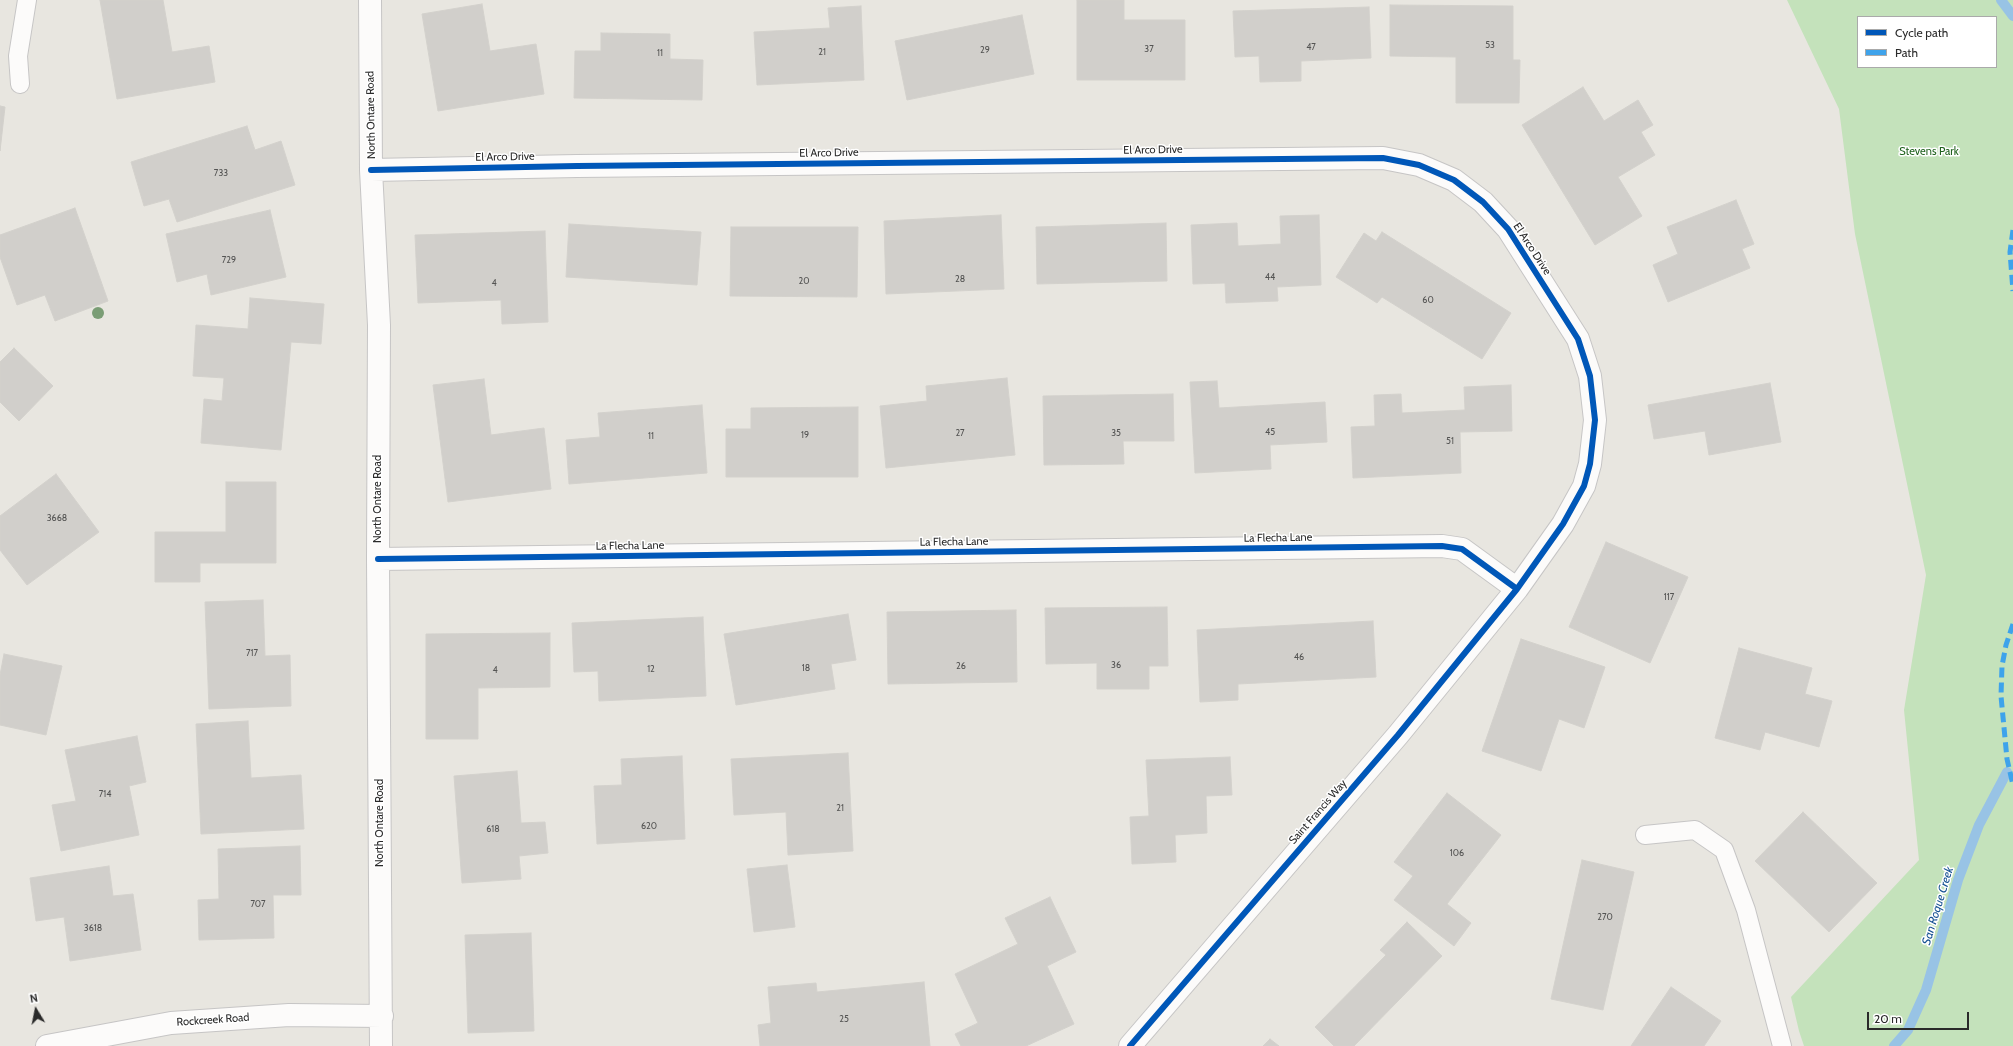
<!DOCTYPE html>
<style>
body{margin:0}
#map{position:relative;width:2013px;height:1046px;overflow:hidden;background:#e8e6e0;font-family:Cabin,sans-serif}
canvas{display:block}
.legend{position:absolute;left:1857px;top:16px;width:140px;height:52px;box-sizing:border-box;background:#fff;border:1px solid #aaa;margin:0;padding:5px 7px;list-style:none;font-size:12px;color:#2a2a2a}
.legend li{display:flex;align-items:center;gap:8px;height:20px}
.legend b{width:20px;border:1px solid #aaa}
.north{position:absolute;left:16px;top:990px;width:40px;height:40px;-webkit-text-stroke:3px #fff;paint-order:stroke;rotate:350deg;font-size:11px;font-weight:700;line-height:16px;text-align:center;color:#2a2a2a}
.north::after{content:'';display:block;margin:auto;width:14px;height:18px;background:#2a2a2a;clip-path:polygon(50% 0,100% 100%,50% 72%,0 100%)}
.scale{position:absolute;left:1867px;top:1012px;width:102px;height:18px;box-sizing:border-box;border:2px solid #2a2a2a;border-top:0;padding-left:5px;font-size:12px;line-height:14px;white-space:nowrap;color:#2a2a2a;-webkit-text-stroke:3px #fff;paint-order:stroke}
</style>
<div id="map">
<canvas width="2013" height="1046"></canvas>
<ul class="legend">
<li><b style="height:5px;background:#0057b8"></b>Cycle path</li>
<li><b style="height:5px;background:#3ea3eb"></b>Path</li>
</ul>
<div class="north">N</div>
<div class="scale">20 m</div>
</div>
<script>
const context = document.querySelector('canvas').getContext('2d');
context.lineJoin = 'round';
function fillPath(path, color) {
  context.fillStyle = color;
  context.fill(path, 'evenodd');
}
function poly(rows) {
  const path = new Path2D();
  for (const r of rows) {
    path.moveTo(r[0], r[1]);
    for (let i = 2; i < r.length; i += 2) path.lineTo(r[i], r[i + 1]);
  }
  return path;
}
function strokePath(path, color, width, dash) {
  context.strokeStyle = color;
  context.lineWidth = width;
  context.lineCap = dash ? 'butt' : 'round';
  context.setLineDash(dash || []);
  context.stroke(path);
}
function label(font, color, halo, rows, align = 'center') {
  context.font = font + ' Cabin,sans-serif';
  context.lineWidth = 3;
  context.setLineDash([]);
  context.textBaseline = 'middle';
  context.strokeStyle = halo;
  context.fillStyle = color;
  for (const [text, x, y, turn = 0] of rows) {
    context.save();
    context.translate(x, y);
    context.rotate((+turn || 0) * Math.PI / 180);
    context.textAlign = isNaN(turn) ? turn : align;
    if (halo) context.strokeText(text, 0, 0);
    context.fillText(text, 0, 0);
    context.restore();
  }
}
const green = poly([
 [1787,0,2013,0,2013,1046,1804,1046,1799,1031,1791,997,1919,860,1904,710,1926,575,1855,234,1839,109],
 [1858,17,1996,17,1996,67,1858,67]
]);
const stream = poly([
 [2001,0,2013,16],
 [1894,1046,1908,1030,1926,990,1958,880,1979,825,2007,772]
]);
const building = poly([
 [100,0,163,0,172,52,209,46,215,82,117,99,100,0],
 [1077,0,1124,0,1124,20,1185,20,1185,80,1077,80,1077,0],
 [482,4,490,51,536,44,544,94,438,111,422,14,482,4],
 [1390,5,1513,6,1513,60,1520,60,1519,103,1456,103,1456,57,1390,56,1390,5],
 [861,6,864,80,757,85,754,32,830,28,828,8,861,6],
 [1369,7,1371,58,1301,61,1301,81,1260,82,1259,56,1235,57,1233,11,1369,7],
 [1022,15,1034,74,907,100,895,41,1022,15],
 [601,33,670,34,670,59,703,60,702,100,574,98,575,51,601,51,601,33],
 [1583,87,1604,121,1638,100,1653,125,1641,132,1655,155,1618,177,1642,216,1595,245,1522,125,1583,87],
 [0,106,5,107,0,151,0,106],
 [247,126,255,150,281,141,295,185,177,222,169,199,144,206,131,162,247,126],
 [1736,200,1754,244,1742,249,1750,268,1668,302,1653,265,1678,254,1667,227,1736,200],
 [75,208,108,301,55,321,45,295,17,305,0,257,0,235,75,208],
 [270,210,286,277,211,295,207,274,177,282,166,234,270,210],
 [1001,215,1004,289,886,294,884,221,1001,215],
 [1319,215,1321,285,1277,287,1278,301,1226,303,1225,283,1193,284,1191,225,1237,223,1238,246,1281,244,1280,216,1319,215],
 [1166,223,1167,281,1037,284,1036,227,1166,223],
 [569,224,701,232,697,285,566,277,569,224],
 [731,227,858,227,857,297,730,296,731,227],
 [545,231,548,322,502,324,501,300,418,303,415,235,545,231],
 [1382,232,1511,313,1482,359,1382,297,1377,303,1336,277,1364,233,1376,241,1382,232],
 [250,298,324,304,321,344,291,342,281,450,201,443,204,399,222,401,224,378,193,376,196,325,248,329,250,298],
 [14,348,53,386,19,421,0,402,0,362,14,348],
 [1007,378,1015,455,886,468,880,406,927,401,926,386,1007,378],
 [484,379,491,435,544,428,551,489,448,502,433,385,484,379],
 [1217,381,1219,408,1325,402,1327,442,1270,445,1271,469,1195,473,1190,382,1217,381],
 [1770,383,1781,442,1709,455,1705,431,1654,439,1648,405,1770,383],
 [1511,385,1512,431,1460,432,1461,473,1353,478,1351,427,1375,426,1374,395,1401,394,1402,413,1465,410,1464,387,1511,385],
 [1173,394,1174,441,1123,441,1124,464,1044,465,1043,396,1173,394],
 [702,405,707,473,569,484,566,440,600,437,598,413,702,405],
 [858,407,858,477,726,477,726,429,751,429,751,408,858,407],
 [56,474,99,532,27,585,0,550,0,516,56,474],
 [226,482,276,482,276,563,200,563,200,582,155,582,155,532,226,532,226,482],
 [1606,542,1688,577,1650,663,1569,627,1606,542],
 [263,600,265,656,290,655,291,706,209,709,205,602,263,600],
 [1167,607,1168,666,1149,666,1149,689,1097,689,1097,663,1046,664,1045,608,1167,607],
 [1016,610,1017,682,888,684,887,612,1016,610],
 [848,614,856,660,831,664,835,689,736,705,724,634,848,614],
 [703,617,706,696,599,701,598,671,574,672,572,623,703,617],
 [1373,621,1376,677,1238,684,1238,700,1200,702,1197,630,1373,621],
 [550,633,550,687,478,688,478,739,426,739,426,634,550,633],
 [1521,639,1605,667,1584,728,1559,719,1541,771,1482,751,1521,639],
 [1739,648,1812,668,1805,694,1832,701,1819,747,1765,732,1760,750,1715,738,1739,648],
 [4,654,62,666,46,735,0,725,0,675,4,654],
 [248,721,251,778,301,775,304,829,201,834,196,724,248,721],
 [137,736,146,782,129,786,139,835,61,851,52,805,76,801,65,750,137,736],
 [848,753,853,851,788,855,786,812,734,815,731,759,848,753],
 [682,756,685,839,597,844,594,786,622,785,621,759,682,756],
 [1230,757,1232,795,1206,796,1207,833,1175,835,1176,862,1132,864,1130,817,1149,816,1146,760,1230,757],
 [517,771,521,823,545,822,548,853,519,856,521,879,462,883,454,776,517,771],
 [1447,793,1501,835,1447,904,1471,923,1454,946,1394,900,1413,876,1394,862,1447,793],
 [1803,812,1877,883,1829,932,1755,861,1803,812],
 [300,846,301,895,273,895,274,938,199,940,198,900,219,899,218,849,300,846],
 [1582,860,1634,872,1603,1010,1551,999,1582,860],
 [787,865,795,927,754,932,747,869,787,865],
 [109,866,113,896,133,894,141,950,70,961,64,917,36,921,30,878,109,866],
 [1050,897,1076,952,1047,966,1074,1024,1026,1046,961,1046,955,1034,978,1023,955,974,1018,944,1005,918,1050,897],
 [1407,922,1442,956,1354,1046,1334,1046,1315,1027,1386,955,1380,950,1407,922],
 [531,933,534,1031,468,1033,465,935,531,933],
 [924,982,930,1046,760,1046,758,1025,771,1023,768,987,816,983,817,992,924,982],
 [1671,987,1721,1021,1704,1046,1631,1046,1671,987],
 [1270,1039,1279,1046,1263,1046,1270,1039]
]);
const service = poly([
 [20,84,18,56,27,0],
 [1645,835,1695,830,1724,850,1746,910,1782,1046]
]);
const minor = poly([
 [370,0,371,170,379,325,378,559,381,1046],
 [371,170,577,166,1383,158,1419,165,1454,180,1483,202,1508,229,1578,339,1590,376,1595,420,1590,464,1584,486,1563,524,1517,589,1398,735,1130,1046],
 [378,559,1442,546,1462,549,1517,589],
 [47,1046,171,1023,289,1015,382,1016]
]);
const quiet = poly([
 [2013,230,2010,252,2013,291],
 [2013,624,2006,645,2002,666,2001,696,2007,759,2013,785]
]);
const cycleway = poly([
 [371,170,577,166,1383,158,1419,165,1454,180,1483,202,1508,229,1578,339,1590,376,1595,420,1590,464,1584,486,1563,524,1517,589,1398,735,1130,1046],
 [378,559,1442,546,1462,549,1517,589]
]);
const trees = [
 [98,313]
];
const numberNames = [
 ["53",1490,45],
 ["47",1311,47],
 ["37",1149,49],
 ["29",985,50],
 ["21",822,52],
 ["11",660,53],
 ["733",221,173],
 ["729",229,260],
 ["44",1270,277],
 ["28",960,279],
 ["20",804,281],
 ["4",494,283],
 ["60",1428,300],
 ["45",1270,432],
 ["27",960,433],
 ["35",1116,433],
 ["19",805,435],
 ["11",651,436],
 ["51",1450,441],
 ["3668",57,518],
 ["117",1669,597],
 ["717",252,653],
 ["46",1299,657],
 ["36",1116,665],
 ["26",961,666],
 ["18",806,668],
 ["12",651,669],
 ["4",495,670],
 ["714",105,794],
 ["21",840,808],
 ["620",649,826],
 ["618",493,829],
 ["106",1457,853],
 ["707",258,904],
 ["270",1605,917],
 ["3618",93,928],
 ["25",844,1019]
];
const streetNames = [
 ["North Ontare Road",371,115,-91],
 ["El Arco Drive",1153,150,-1],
 ["El Arco Drive",829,153,-1],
 ["El Arco Drive",505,157,-1],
 ["El Arco Drive",1532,249,57],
 ["North Ontare Road",378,499,-90],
 ["La Flecha Lane",1278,538,-1],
 ["La Flecha Lane",954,542,-1],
 ["La Flecha Lane",630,546,-1],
 ["Saint Francis Way",1318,812,-49],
 ["North Ontare Road",380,823,-90],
 ["Rockcreek Road",213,1020,-4]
];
const parkNames = [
 ["Stevens Park",1929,152]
];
const waterNames = [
 ["San Roque Creek",1938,906,-73]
];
fillPath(green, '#c4e2bb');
strokePath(stream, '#98c3e5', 10);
fillPath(building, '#d1cfcb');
strokePath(building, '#d3d1cc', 1);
strokePath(service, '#c6c5c5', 20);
strokePath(minor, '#c6c5c5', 24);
strokePath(service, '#fcfbfa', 18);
strokePath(minor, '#fcfbfa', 22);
strokePath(quiet, '#3ea3eb', 5, [10, 5]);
strokePath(cycleway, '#0057b8', 6);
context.fillStyle = '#7a9d75';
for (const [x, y] of trees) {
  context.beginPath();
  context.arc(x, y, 6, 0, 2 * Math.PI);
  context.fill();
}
label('9px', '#545453', null, numberNames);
label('11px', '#2a2a2a', '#fff', streetNames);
label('11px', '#20621e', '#fff', parkNames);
label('italic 12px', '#155192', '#fff', waterNames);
</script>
